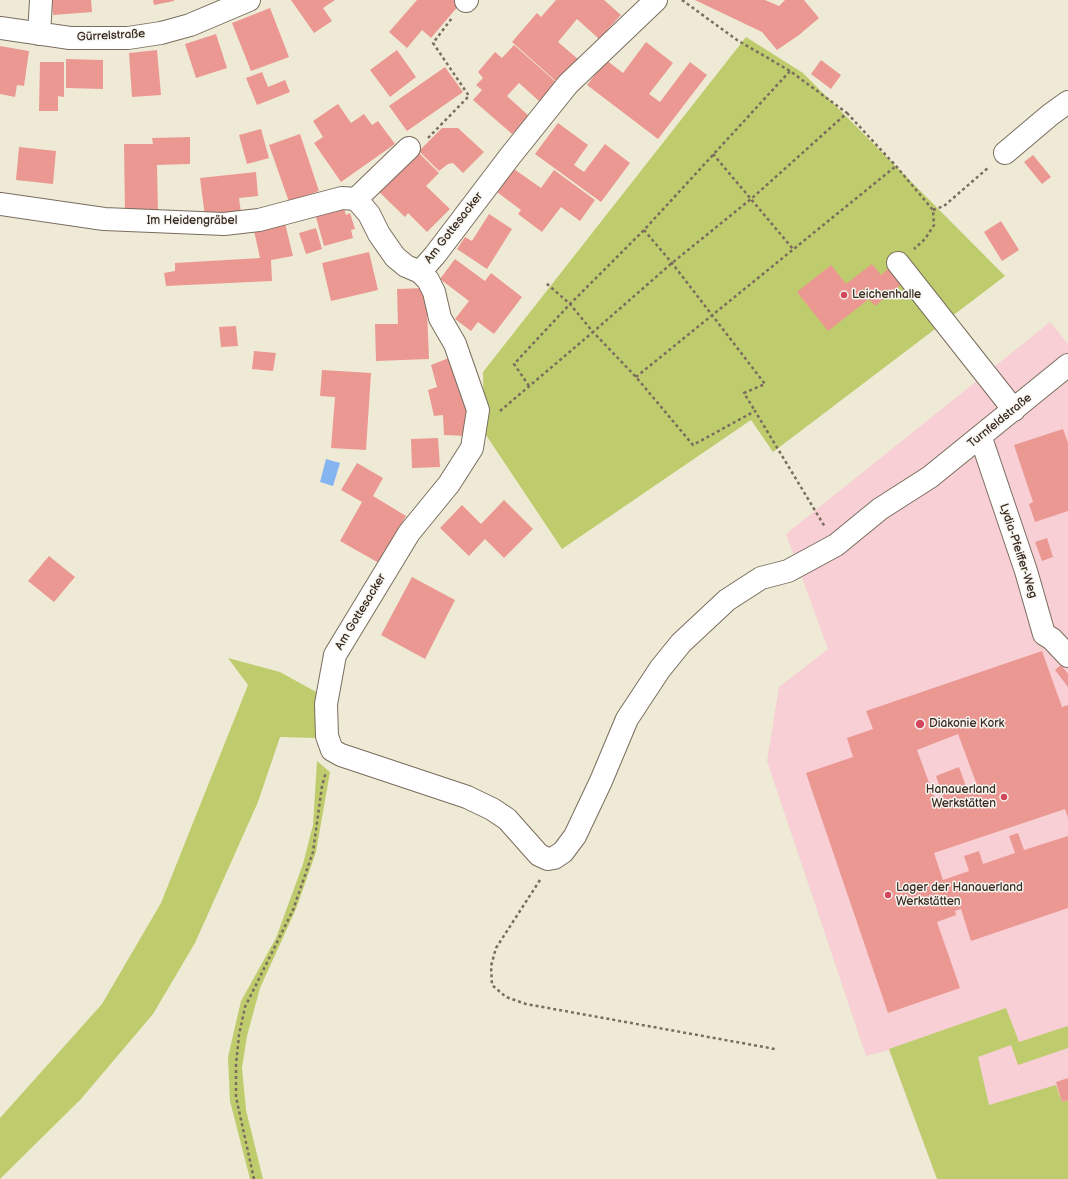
<!DOCTYPE html>
<meta charset="utf-8">
<style>
body{margin:0}
canvas{display:block;background:#eeead5}
</style>
<canvas width="1068" height="1179"></canvas>
<script>
const context = document.querySelector('canvas').getContext('2d');
context.lineJoin = 'round';
function fillPath(path, color) {
  context.fillStyle = color;
  context.fill(path, 'evenodd');
}
function poly(rows) {
  const path = new Path2D();
  for (const r of rows) {
    path.moveTo(r[0], r[1]);
    for (let i = 2; i < r.length; i += 2) path.lineTo(r[i], r[i + 1]);
  }
  return path;
}
function strokePath(path, color, width, dash) {
  context.strokeStyle = color;
  context.lineWidth = width;
  context.lineCap = dash ? 'butt' : 'round';
  context.setLineDash(dash || []);
  context.stroke(path);
}
function label(font, color, halo, rows, align = 'center') {
  context.font = font + ' "Balsamiq Sans",sans-serif';
  context.lineWidth = 3;
  context.setLineDash([]);
  context.textBaseline = 'middle';
  context.strokeStyle = halo;
  context.fillStyle = color;
  for (const [text, x, y, turn = 0] of rows) {
    context.save();
    context.translate(x, y);
    context.rotate((+turn || 0) * Math.PI / 180);
    context.textAlign = isNaN(turn) ? turn : align;
    if (halo) context.strokeText(text, 0, 0);
    context.fillText(text, 0, 0);
    context.restore();
  }
}
const built = poly([
 [1050,322,1068,344,1068,1179,937,1179,889,1050,866,1056,767,761,779,687,828,649,786,534]
]);
const green = poly([
 [746,37,803,73,1005,276,773,452,751,420,562,549,484,432,483,372],
 [228,658,280,672,318,693,318,738,280,737,258,802,195,943,153,1014,81,1099,0,1179,0,1118,102,1004,161,903,248,685],
 [317,761,330,772,316,852,296,909,260,988,247,1036,242,1068,246,1110,263,1179,250,1179,230,1101,228,1057,241,1001,276,938,303,864,313,825],
 [1006,1008,1019,1042,1068,1026,1068,1048,1018,1065,1011,1045,978,1057,989,1105,1056,1085,1062,1102,1068,1100,1068,1179,937,1179,889,1049]
]);
const water = poly([
 [326,459,340,463,333,486,320,482]
]);
const building = poly([
 [52,0,91,0,92,12,53,15],
 [153,0,174,0,174,1,154,5],
 [291,0,335,0,323,8,332,21,314,33],
 [417,0,456,0,460,4,431,38,422,30,407,48,389,32],
 [556,0,604,0,621,15,599,39,577,19,558,42,579,60,558,83,512,42,537,13,541,17],
 [695,0,765,0,779,6,785,0,804,0,819,18,799,35,777,50,762,32],
 [270,8,289,57,251,71,232,23],
 [216,34,227,68,196,78,185,44],
 [646,42,673,63,649,94,660,102,690,62,707,75,658,139,587,85,606,60,623,73],
 [514,45,557,83,540,102,519,83,507,96,529,116,512,134,473,100,482,90,476,85,483,78,478,72,495,52,502,58],
 [0,46,29,51,24,86,17,85,15,97,0,94],
 [157,50,161,95,132,97,129,53],
 [397,50,416,77,390,97,370,70],
 [66,59,103,60,103,89,66,88],
 [821,60,841,75,831,89,811,74],
 [40,62,64,62,64,97,58,96,58,111,39,111],
 [445,67,463,92,407,131,389,106],
 [262,72,268,87,285,80,290,92,257,105,246,78],
 [338,104,351,123,364,114,372,125,378,121,395,144,341,182,314,143,323,137,313,121],
 [558,123,588,145,574,165,584,172,605,144,630,163,601,202,535,154],
 [442,128,458,128,484,152,463,173,453,163,448,164,439,171,419,151],
 [261,129,269,158,247,164,239,135],
 [300,134,319,191,289,202,269,145],
 [190,137,190,164,157,165,158,214,125,215,124,144,153,144,152,138],
 [19,147,56,151,53,184,16,180],
 [413,147,439,173,426,186,450,209,427,232,408,213,405,217,374,187],
 [1033,155,1051,177,1042,184,1024,162],
 [514,169,541,188,554,170,595,200,580,221,561,207,542,232,518,214,521,210,497,192],
 [256,172,258,196,239,198,241,213,205,217,200,178],
 [342,202,346,215,350,213,355,229,351,230,353,238,324,246,314,210],
 [489,214,512,229,487,269,457,249,465,237,472,241],
 [284,219,293,256,271,260,272,281,166,286,164,273,175,271,175,263,260,258,253,226],
 [1001,221,1019,250,1002,261,984,232],
 [316,228,322,249,306,254,299,233],
 [369,252,378,290,331,301,322,263],
 [455,259,485,281,491,273,522,297,494,334,478,322,471,331,455,319,469,301,440,279],
 [872,264,881,275,890,267,903,283,875,306,869,299,828,331,797,292,831,265,846,284],
 [426,288,429,359,376,361,375,324,398,324,397,289],
 [236,326,238,346,221,347,219,327],
 [254,351,276,353,273,371,252,369],
 [454,356,468,409,466,436,444,435,443,415,434,416,428,390,437,387,431,365],
 [322,370,371,373,366,450,331,448,335,397,320,396],
 [1063,429,1068,443,1068,511,1035,522,1029,504,1033,502,1014,445],
 [438,438,440,467,412,468,411,439],
 [357,463,383,478,373,496,406,516,379,563,340,541,362,502,341,490],
 [504,500,533,529,504,558,485,539,469,556,440,528,462,505,481,524],
 [1047,538,1053,557,1042,561,1035,542],
 [49,556,75,577,54,602,28,581],
 [412,577,455,600,425,659,381,635],
 [1042,651,1062,707,1068,705,1068,818,1065,809,934,853,943,880,969,871,964,856,979,851,983,864,1015,853,1009,836,1018,833,1024,850,1068,836,1068,908,971,941,961,909,955,911,956,915,937,922,960,988,888,1013,806,773,853,757,847,738,873,729,866,711],
 [958,734,977,785,967,789,959,767,936,776,943,796,935,799,917,750],
 [1061,665,1068,674,1068,687,1055,670],
 [1068,1078,1068,1100,1062,1102,1056,1082]
]);
const path = poly([
 [682,0,737,40,790,71,847,113,751,199,672,263,593,332,636,377,693,445,755,411,825,527],
 [847,113,896,166,933,210,934,225,925,239,914,249],
 [428,138,469,96,433,43,452,18],
 [713,154,793,249],
 [933,210,944,206,989,167],
 [644,230,672,263,765,384,744,393,755,411],
 [636,377,896,166],
 [529,386,514,364,570,304,644,230,790,71],
 [500,411,593,332,570,304,546,283],
 [540,880,496,948,491,966,492,985,506,997,526,1004,775,1049],
 [254,1179,236,1097,236,1065,239,1035,245,1007,293,910,313,852,322,786,326,772]
]);
const minor = poly([
 [656,0,568,84,511,155,435,255,420,272,428,280,434,292,440,318,455,344,478,410,472,448,449,484,409,533,335,655,326,704,327,736,332,750,341,755,467,797,492,809,507,819,539,855,548,859,554,858,563,852,575,836,601,781,627,719,660,669,681,643,727,600,761,578,788,571,836,545,880,509,930,477,1068,365],
 [466,1,467,0],
 [0,28,70,38,128,38,161,33,190,25,249,0],
 [39,34,41,0],
 [1005,153,1050,115,1068,102],
 [356,199,409,148],
 [0,204,104,219,224,224,259,220,342,198,356,199,369,214,379,234,395,257,406,266,420,272],
 [898,263,1014,410],
 [981,438,1026,571,1044,634,1052,639,1068,656]
]);
const markers = [
 [844,295,4,"#d1495b"],
 [920,724,5,"#d1495b"],
 [1004,797,4,"#d1495b"],
 [888,895,4,"#d1495b"]
];
const streetNames = [
 ["Gürrelstraße",111,36,-3],
 ["Im Heidengräbel",192,221],
 ["Am Gottesacker",454,228,-52],
 ["Turnfeldstraße",1000,421,-39],
 ["Lydia-Pfeiffer-Weg",1018,551,72],
 ["Am Gottesacker",361,612,-59]
];
const poiNames = [
 ["Leichenhalle",852,295],
 ["Diakonie Kork",929,724],
 ["Hanauerland",996,790,"right"],
 ["Werkstätten",996,804,"right"],
 ["Lager der Hanauerland",896,888],
 ["Werkstätten",896,902]
];
fillPath(built, '#f7cfd4');
fillPath(green, '#bfcc6d');
fillPath(water, '#85b5f0');
fillPath(building, '#ec9892');
strokePath(minor, '#7a6d5e', 24);
strokePath(path, '#7a6d5e', 2.5, [3, 3]);
strokePath(minor, '#fff', 22);
for (const [x, y, r, color] of markers) {
  const dot = new Path2D();
  dot.arc(x, y, r, 0, 2 * Math.PI);
  context.fillStyle = color;
  context.fill(dot);
  strokePath(dot, '#f6f6f2', 1.5);
}
label('12px', '#3b2a1e', '#f6f6f2', streetNames);
label('12px', '#3b2a1e', '#f6f6f2', poiNames, 'left');
</script>
